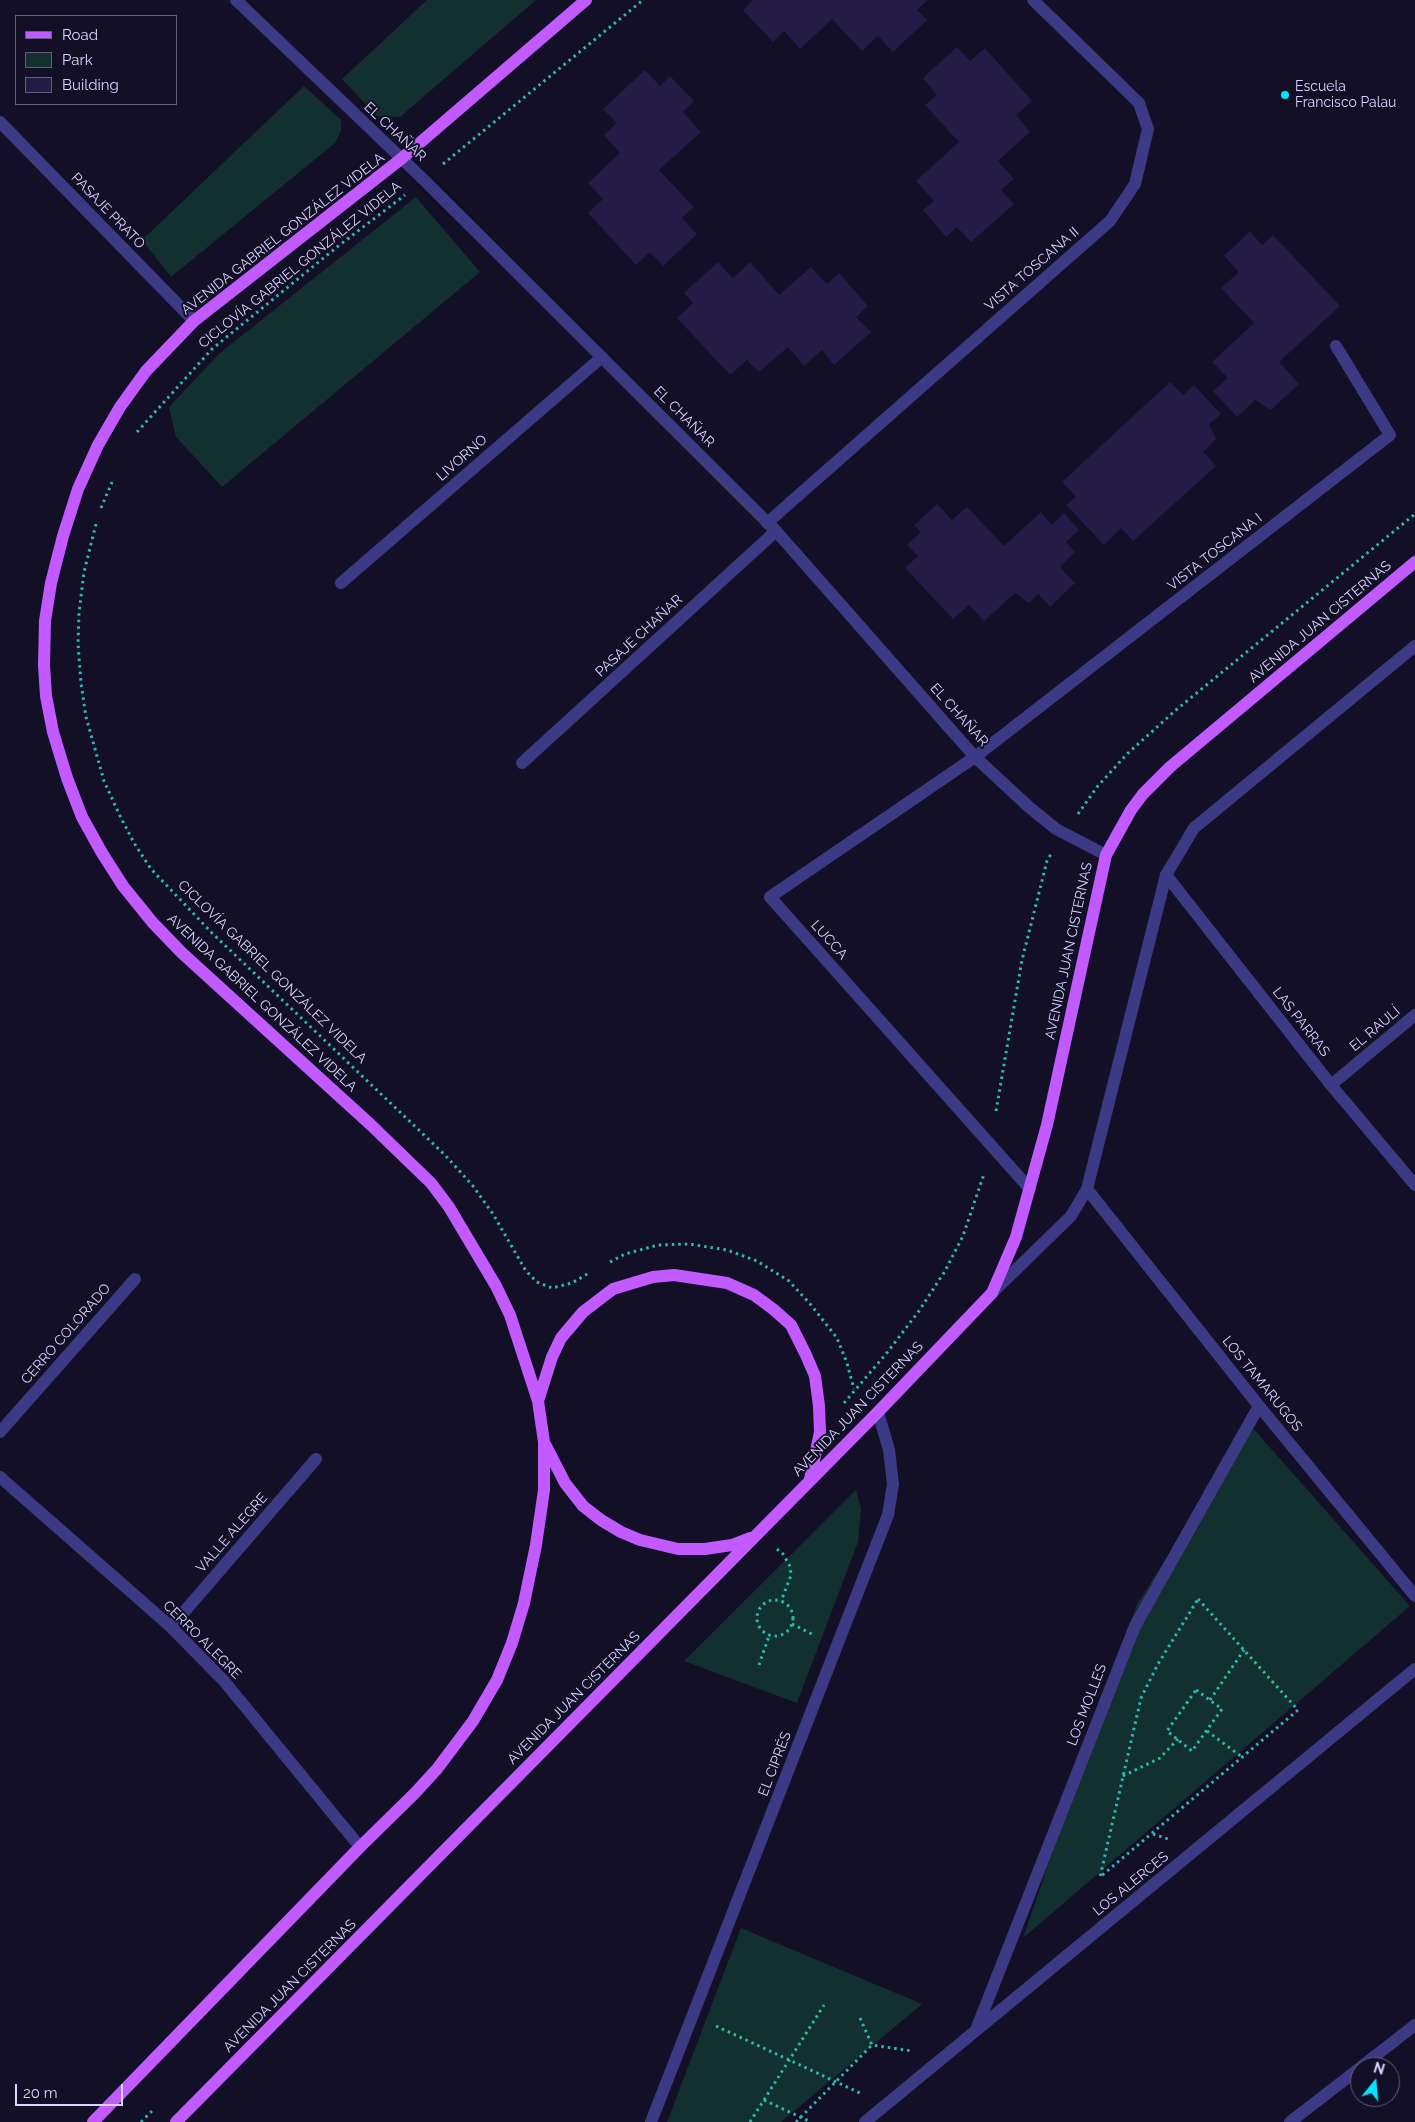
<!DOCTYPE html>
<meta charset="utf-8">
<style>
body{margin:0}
#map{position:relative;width:1415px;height:2122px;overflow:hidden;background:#130f26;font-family:Raleway,sans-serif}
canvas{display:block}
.legend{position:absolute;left:15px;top:15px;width:162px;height:90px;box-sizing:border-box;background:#130f26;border:1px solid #625e7d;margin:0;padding:6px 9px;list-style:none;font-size:15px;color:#d9d4ff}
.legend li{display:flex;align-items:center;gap:10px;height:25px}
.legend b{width:25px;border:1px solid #625e7d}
.north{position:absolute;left:1350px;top:2057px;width:50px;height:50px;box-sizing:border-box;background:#130f26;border:1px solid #625e7d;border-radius:50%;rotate:17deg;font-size:14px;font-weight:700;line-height:20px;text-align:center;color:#d9d4ff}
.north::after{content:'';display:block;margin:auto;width:18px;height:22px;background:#00e5ff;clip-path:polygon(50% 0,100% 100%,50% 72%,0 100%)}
.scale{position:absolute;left:15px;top:2084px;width:108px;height:22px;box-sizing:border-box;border:2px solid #d9d4ff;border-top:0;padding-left:6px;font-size:15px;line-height:18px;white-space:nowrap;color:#d9d4ff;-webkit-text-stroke:4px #130f26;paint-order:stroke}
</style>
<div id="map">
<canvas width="1415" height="2122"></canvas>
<ul class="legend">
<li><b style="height:6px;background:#c25bff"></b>Road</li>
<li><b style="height:14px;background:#12302f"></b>Park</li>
<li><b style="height:14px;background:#241b47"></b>Building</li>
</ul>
<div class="north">N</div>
<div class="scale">20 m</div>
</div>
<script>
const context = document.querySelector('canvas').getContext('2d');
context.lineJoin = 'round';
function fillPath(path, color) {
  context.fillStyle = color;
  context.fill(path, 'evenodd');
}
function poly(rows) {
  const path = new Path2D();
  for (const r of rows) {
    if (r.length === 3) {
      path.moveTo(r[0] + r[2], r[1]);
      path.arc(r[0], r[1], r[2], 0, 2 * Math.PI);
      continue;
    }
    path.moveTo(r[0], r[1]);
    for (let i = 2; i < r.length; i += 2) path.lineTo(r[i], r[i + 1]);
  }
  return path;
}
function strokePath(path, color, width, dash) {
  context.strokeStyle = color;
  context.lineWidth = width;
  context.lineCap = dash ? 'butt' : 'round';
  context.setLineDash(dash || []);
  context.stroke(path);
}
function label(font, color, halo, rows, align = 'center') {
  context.font = font + ' Raleway,sans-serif';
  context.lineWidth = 4;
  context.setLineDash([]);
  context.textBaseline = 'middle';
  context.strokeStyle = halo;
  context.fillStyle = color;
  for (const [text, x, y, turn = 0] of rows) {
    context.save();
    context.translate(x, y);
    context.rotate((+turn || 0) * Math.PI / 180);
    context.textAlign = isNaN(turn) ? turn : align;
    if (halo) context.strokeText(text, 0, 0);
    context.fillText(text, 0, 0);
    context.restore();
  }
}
const green = poly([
 [427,0,536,0,400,117,377,116,342,79],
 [304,86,341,120,341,131,335,143,171,277,142,240],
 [416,197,480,272,222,487,176,437,169,407,220,353],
 [1251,1426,1410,1606,1023,1938,1137,1604],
 [856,1490,861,1509,858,1542,797,1703,684,1661],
 [741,1928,922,2004,781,2122,667,2122]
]);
const building = poly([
 [753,0,928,0,917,10,927,20,893,52,878,36,862,51,832,19,800,49,784,31,773,42,743,10],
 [957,47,970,61,985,48,1032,101,1016,115,1030,132,998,161,1014,179,1001,190,1014,204,971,242,957,227,946,237,923,210,934,201,916,181,959,142,925,105,937,95,923,78],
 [645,70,660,86,670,76,694,101,683,112,701,132,659,170,694,207,682,218,697,234,663,266,650,252,636,265,588,213,603,199,588,183,620,153,604,135,617,123,603,109],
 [1250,231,1262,245,1273,235,1340,306,1279,362,1299,384,1271,410,1255,400,1237,417,1213,391,1228,378,1212,362,1254,323,1221,288,1239,272,1224,256],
 [718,262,733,278,750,262,779,295,811,267,827,284,839,273,868,306,856,317,871,332,834,365,822,350,804,366,788,347,759,372,747,360,730,375,677,318,693,303,684,293],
 [1170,382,1183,395,1194,385,1221,414,1209,424,1216,439,1203,452,1216,466,1133,541,1121,528,1104,545,1066,505,1076,497,1062,482],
 [937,504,952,520,967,507,1004,546,1041,512,1052,525,1064,513,1079,530,1066,542,1075,552,1060,567,1075,583,1050,607,1038,594,1029,603,1015,593,984,621,969,605,953,619,905,568,918,556,907,545,921,532,914,525]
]);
const path = poly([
 [443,164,643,0],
 [137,432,212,349,337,247,405,195],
 [101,508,112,482],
 [96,524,84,572,79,613,78,644,81,683,86,717,104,781,120,816,134,843,151,869,211,932,445,1155,473,1186,493,1214,526,1271,537,1282,552,1288,572,1283,589,1273],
 [1078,814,1097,787,1127,754,1176,710,1415,514],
 [996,1111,1022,960,1047,861,1051,854],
 [610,1262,625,1254,658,1245,689,1244,727,1250,757,1261,789,1281,811,1305,837,1338,847,1363,854,1389],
 [844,1403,886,1354,919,1311,945,1271,963,1236,984,1174],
 [777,1549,783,1554,791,1568,790,1578,781,1601],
 [1198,1599,1298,1710,1100,1877,1141,1698,1158,1664,1198,1599],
 [775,1618,18],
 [792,1624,814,1635],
 [759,1665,769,1636],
 [1196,1690,1222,1709,1192,1751,1167,1731,1196,1690],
 [1210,1700,1244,1650],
 [1207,1731,1242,1757],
 [1123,1776,1160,1758,1178,1739],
 [1153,1834,1168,1839],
 [860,2018,872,2045,912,2051],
 [716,2026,860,2093],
 [764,2100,811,2122],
 [141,2122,153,2110],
 [750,2122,824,2005],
 [796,2122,872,2045]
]);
const service = poly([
 [767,523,1110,221,1135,184,1148,129,1139,103,1033,0],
 [975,757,1390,435,1336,346]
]);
const minor = poly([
 [0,122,194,321],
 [341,583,602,357],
 [975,757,770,897,1030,1189],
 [522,763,776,531],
 [1166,875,1331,1085,1415,1185],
 [1331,1085,1415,1015],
 [1087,1189,1259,1406,1415,1596],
 [0,1432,135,1279],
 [0,1477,171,1627,224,1681,360,1847],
 [171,1627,316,1459],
 [976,2030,1135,1626,1259,1406],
 [1361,2067,1415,2025],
 [651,2122,888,1515,893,1484,889,1450,878,1412],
 [865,2122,1415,1669],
 [1290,2122,1360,2068]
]);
const tertiary = poly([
 [236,0,424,180,776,531,975,757,1029,807,1056,829,1106,855],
 [992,1293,1071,1216,1087,1189,1166,875,1194,828,1415,646]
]);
const primary = poly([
 [538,1401,552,1357,561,1338,583,1312,613,1289,653,1277,674,1275,727,1283,754,1295,773,1309,791,1325,806,1355,815,1376,819,1406,820,1432,810,1479],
 [545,1444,565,1483,583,1506,601,1520,621,1532,640,1540,678,1549,705,1549,732,1545,750,1538],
 [93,2122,360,1847,415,1793,437,1769,473,1721,497,1680,512,1643,524,1603,536,1545,544,1490,544,1442,538,1401,510,1315,496,1286,449,1207,431,1183,371,1125,182,953,153,923,123,886,102,853,82,817,67,778,53,732,46,696,44,665,45,621,51,583,63,536,78,489,98,445,120,407,146,371,194,321,401,159,586,0],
 [176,2122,878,1412,992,1293,1016,1237,1047,1125,1106,855,1131,810,1143,794,1170,767,1415,562]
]);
const markers = [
 [1285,95,5,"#00e5ff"]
];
const poiNames = [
 ["Escuela",1295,87],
 ["Francisco Palau",1295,103]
];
const streetNames = [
 ["EL CHAÑAR",395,132,43],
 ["PASAJE PRATO",108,211,46],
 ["AVENIDA GABRIEL GONZÁLEZ VIDELA",283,234,-38],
 ["CICLOVÍA GABRIEL GONZÁLEZ VIDELA",300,265,-39],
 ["VISTA TOSCANA II",1032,269,-41],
 ["EL CHAÑAR",684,417,45],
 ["LIVORNO",462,458,-41],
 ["VISTA TOSCANA I",1215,552,-38],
 ["AVENIDA JUAN CISTERNAS",1320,622,-40],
 ["PASAJE CHAÑAR",639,636,-43],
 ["EL CHAÑAR",959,715,48],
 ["LUCCA",829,940,48],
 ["AVENIDA JUAN CISTERNAS",1069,951,-78],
 ["CICLOVÍA GABRIEL GONZÁLEZ VIDELA",272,972,44],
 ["AVENIDA GABRIEL GONZÁLEZ VIDELA",262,1003,43],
 ["LAS PARRAS",1301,1022,52],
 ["EL RAULÍ",1375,1029,-40],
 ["CERRO COLORADO",66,1334,-49],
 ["LOS TAMARUGOS",1262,1384,51],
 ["AVENIDA JUAN CISTERNAS",858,1409,-46],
 ["VALLE ALEGRE",232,1533,-49],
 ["CERRO ALEGRE",202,1640,45],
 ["AVENIDA JUAN CISTERNAS",574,1698,-45],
 ["LOS MOLLES",1087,1705,-69],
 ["EL CIPRÉS",775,1764,-69],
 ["LOS ALERCES",1131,1884,-39],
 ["AVENIDA JUAN CISTERNAS",290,1986,-45]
];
fillPath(green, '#12302f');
fillPath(building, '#241b47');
strokePath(path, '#2fb8b0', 3, [2.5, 4]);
strokePath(service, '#3d3a85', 12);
strokePath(minor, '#3d3a85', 12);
strokePath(tertiary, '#3d3a85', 12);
strokePath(primary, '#c25bff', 12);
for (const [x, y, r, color] of markers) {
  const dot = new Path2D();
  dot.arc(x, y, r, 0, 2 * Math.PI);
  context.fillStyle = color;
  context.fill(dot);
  strokePath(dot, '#130f26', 2);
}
label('14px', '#d9d4ff', '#130f26', poiNames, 'left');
label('14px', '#d9d4ff', '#130f26', streetNames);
</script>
